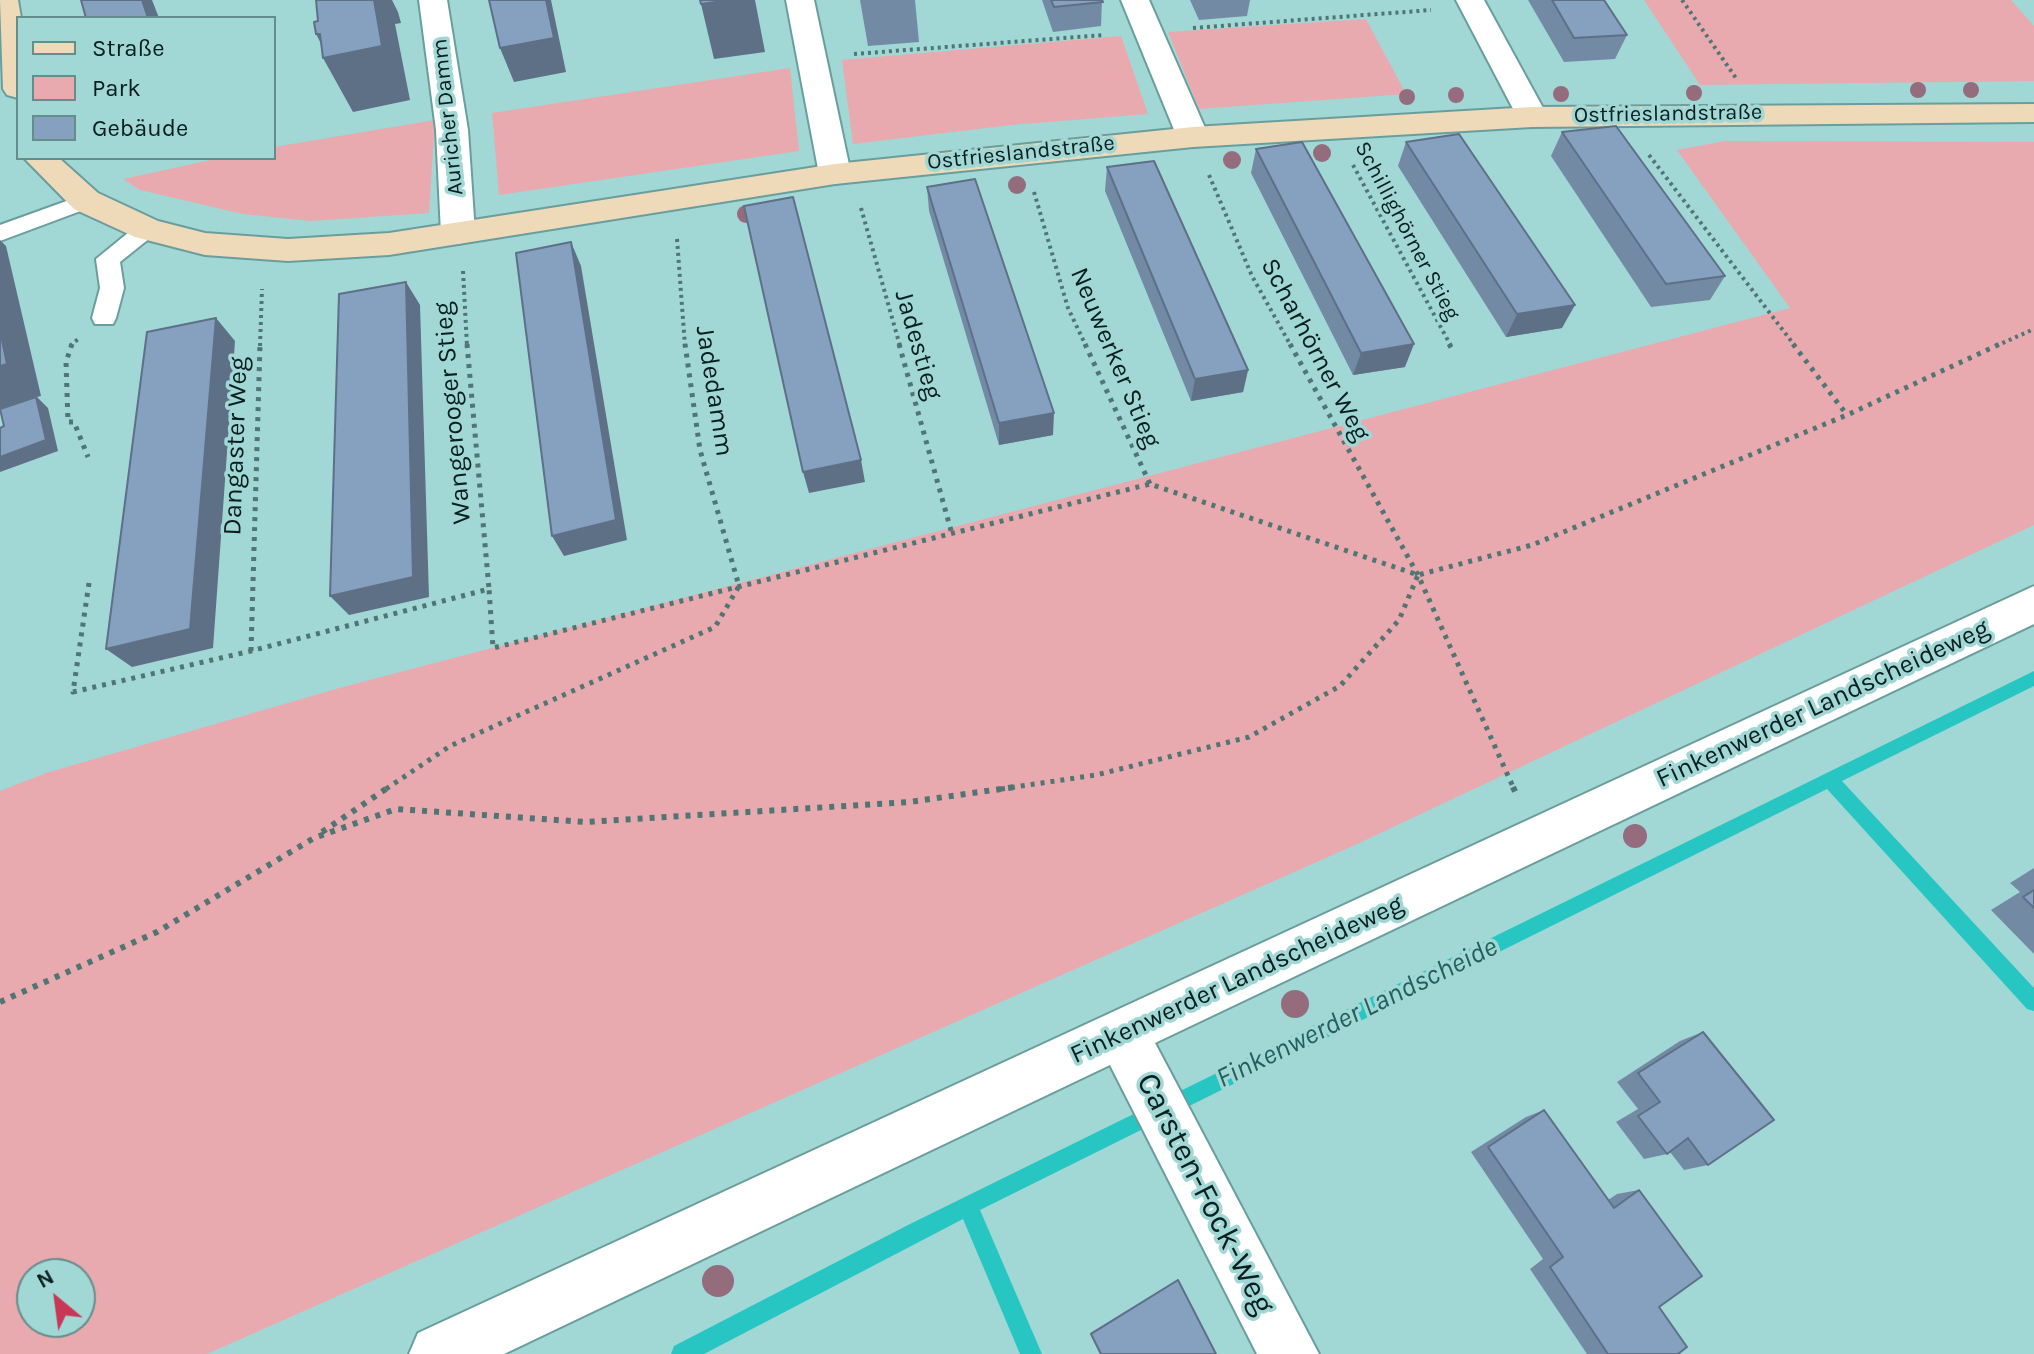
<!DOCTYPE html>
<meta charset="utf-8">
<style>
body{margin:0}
#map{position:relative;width:2034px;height:1354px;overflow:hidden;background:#a1d7d5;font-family:Karla,sans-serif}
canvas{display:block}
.legend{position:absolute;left:16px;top:16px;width:260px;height:144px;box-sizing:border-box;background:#a1d7d5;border:2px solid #648d8c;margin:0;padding:10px 14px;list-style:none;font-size:24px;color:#091f1f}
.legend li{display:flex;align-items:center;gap:16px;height:40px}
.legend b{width:40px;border:2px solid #648d8c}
.north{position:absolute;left:16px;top:1258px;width:80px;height:80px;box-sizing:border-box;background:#a1d7d5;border:2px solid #648d8c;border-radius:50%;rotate:331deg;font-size:22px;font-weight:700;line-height:32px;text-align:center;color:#091f1f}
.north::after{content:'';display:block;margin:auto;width:28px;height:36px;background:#c83856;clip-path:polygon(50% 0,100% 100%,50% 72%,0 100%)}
</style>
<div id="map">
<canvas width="2034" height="1354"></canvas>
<ul class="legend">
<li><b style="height:10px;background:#eedab9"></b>Straße</li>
<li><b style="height:22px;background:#e9aaaf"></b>Park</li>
<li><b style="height:22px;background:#86a0c0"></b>Gebäude</li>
</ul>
<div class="north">N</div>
</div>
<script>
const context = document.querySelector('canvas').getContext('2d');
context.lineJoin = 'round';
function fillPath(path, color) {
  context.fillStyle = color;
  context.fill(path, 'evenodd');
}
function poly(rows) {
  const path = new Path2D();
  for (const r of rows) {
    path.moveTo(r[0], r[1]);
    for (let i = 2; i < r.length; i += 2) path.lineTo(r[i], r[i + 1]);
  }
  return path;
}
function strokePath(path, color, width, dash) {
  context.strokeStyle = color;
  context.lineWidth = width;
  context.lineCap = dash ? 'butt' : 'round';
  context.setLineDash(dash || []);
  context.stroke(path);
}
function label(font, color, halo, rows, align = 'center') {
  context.font = font + ' Karla,sans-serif';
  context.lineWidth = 7;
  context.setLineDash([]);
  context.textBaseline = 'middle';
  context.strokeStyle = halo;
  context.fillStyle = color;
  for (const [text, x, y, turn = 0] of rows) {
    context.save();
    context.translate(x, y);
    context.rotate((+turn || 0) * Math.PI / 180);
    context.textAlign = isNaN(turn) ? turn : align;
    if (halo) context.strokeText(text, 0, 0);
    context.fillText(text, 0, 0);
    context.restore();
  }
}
const green = poly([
 [1644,0,2011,0,2034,26,2034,81,1700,85],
 [1366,19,1406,94,1199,109,1168,32],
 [1121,36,1148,114,1011,125,853,144,842,60],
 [790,68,799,151,499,195,492,113],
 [435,120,429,213,311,221,243,214,140,190,123,179,220,158,274,158,274,147],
 [1725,141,2034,142,2034,525,1355,845,207,1354,0,1354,0,791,46,773,343,687,1790,308,1677,150],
 [32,1274,80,1274,80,1322,32,1322]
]);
const stream = poly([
 [2034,671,2034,686,1842,781,2034,988,2034,1011,2027,1009,1827,789,980,1210,1042,1354,1020,1354,963,1219,704,1354,671,1354,674,1346,910,1224,2034,671]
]);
const pathFar2 = poly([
 [1682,0,1736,78],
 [1193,28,1431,10],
 [854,54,1104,35],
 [1649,155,1795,346],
 [1353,165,1451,346],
 [1209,175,1252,276,1291,346],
 [1034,192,1068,308,1086,346],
 [861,208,900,346],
 [677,239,685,346],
 [463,271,467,346],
 [70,346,78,339],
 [260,346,262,289],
 [1996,346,2034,329]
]);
const pathFar1 = poly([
 [72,344,66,362,68,422,74,422,88,457],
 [467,344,489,589],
 [899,344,952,534],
 [1085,344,1150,484],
 [1290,344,1418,575,1514,789],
 [1449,344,1453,351],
 [1793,344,1847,415],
 [89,583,73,692,251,651,489,589,493,648,1150,484,1418,575,1532,545,1847,415,2000,344],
 [251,651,260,344],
 [386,789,450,746,715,627,739,586,700,450,685,344],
 [1001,789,1096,775,1249,737,1340,686,1399,620,1418,575]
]);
const path = poly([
 [1513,787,1517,796],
 [322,832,389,787],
 [0,1002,157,932,314,838,396,809,586,822,909,802,1015,787]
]);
const lane = poly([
 [86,194,94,196,97,201,94,206,0,241,0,225,86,194],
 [147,221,155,224,158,229,155,234,120,262,124,288,116,318,113,324,95,324,92,318,100,288,96,259,139,224,147,221]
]);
const street = poly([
 [419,0,447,0,468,130,475,233,470,241,458,244,446,241,441,233,436,130,419,0],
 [786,0,814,0,851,174,846,181,835,184,824,181,819,174,786,0],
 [1121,0,1149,0,1209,137,1204,144,1193,147,1182,144,1177,137,1121,0],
 [1456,0,1484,0,1548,117,1543,124,1521,124,1456,0],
 [2034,586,2034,624,1155,1043,1319,1354,1257,1354,1110,1065,504,1354,409,1354,418,1333,2034,586]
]);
const secondary = poly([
 [0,0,18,0,21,18,18,18,18,98,7,95,3,89,0,0],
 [2034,104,2034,122,1532,127,1193,147,835,184,389,255,288,261,205,255,135,237,74,209,24,158,59,158,98,193,158,221,205,233,288,239,389,233,835,164,1193,127,1532,107,2034,104]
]);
const trees = [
 [1918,90,8],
 [1971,90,8],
 [1694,93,8],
 [1561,94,8],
 [1456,95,8],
 [1407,97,8],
 [1322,153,9],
 [1232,160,9],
 [1017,185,9],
 [746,214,9],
 [1635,836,12],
 [1295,1004,14],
 [718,1281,16]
];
const wall = poly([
 [860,0,915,0,919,42,868,46],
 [1042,0,1102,0,1101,26,1053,32],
 [1190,0,1250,0,1247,16,1199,20],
 [1528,0,1604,0,1627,35,1615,59,1564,62],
 [1562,132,1725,276,1710,300,1651,307,1551,156],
 [1406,142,1562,328,1506,337,1398,166],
 [1256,149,1405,367,1353,375,1251,173],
 [1107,167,1248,370,1243,392,1191,401,1105,191],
 [927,187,1053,435,999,445,929,211],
 [2034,868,2034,954,1991,910,2020,892,2010,883],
 [1703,1032,1708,1165,1684,1170,1670,1152,1667,1154,1644,1159,1616,1122,1638,1109,1617,1082,1680,1041],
 [1544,1110,1608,1200,1617,1194,1639,1190,1659,1307,1678,1354,1587,1354,1530,1269,1543,1259,1471,1152,1526,1117],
 [1178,1280,1216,1354,1100,1354,1090,1333,1175,1281]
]);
const shadedWall = poly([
 [142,0,152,0,159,18,148,18],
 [374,0,392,0,398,12,401,23,395,24,410,100,353,112,323,58,328,57,316,34],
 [546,0,551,0,566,72,514,82,500,48],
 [730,0,755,0,765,52,714,59,701,4],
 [0,240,6,246,41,396,37,397,48,408,58,451,0,472,0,457,36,398,0,411],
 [571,242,581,266,627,540,564,556,552,536],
 [406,282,420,305,429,597,349,615,330,596],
 [1575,305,1562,328,1506,337,1517,314],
 [216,318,235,341,213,648,132,667,106,649],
 [1414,344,1405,367,1353,375,1361,353],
 [1248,370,1243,392,1191,401,1195,379],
 [1054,413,1053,435,999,445,999,423],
 [861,460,865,482,809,493,803,472]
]);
const building = poly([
 [81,0,142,0,148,18,86,18,81,0],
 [316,0,374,0,382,46,323,58,320,34,316,34,314,22,318,21,316,0],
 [489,0,546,0,554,38,500,48,489,0],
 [700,0,730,0,701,4,700,0],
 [1051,0,1102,0,1103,2,1054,7,1051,0],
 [1552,0,1604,0,1627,35,1574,38,1552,0],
 [1616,126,1725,276,1666,284,1562,132,1616,126],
 [1459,134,1575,305,1517,314,1406,142,1459,134],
 [1302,142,1414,344,1361,353,1256,149,1302,142],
 [1154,161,1248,370,1195,379,1107,167,1154,161],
 [975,179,1054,413,999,423,927,187,975,179],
 [793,197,861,460,803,472,744,206,793,197],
 [571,242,616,520,552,536,516,253,571,242],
 [406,282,413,577,330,596,339,294,406,282],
 [216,318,190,629,106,649,147,332,216,318],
 [0,331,7,364,0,366,0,331],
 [36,397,46,440,0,457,0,428,4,426,0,409,36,397],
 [2034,890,2034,908,2023,897,2034,890],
 [1703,1032,1774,1120,1708,1165,1688,1138,1667,1154,1638,1116,1660,1102,1638,1073,1703,1032],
 [1544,1110,1614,1208,1639,1190,1702,1276,1659,1307,1687,1347,1678,1354,1608,1354,1550,1267,1563,1257,1488,1147,1544,1110],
 [1178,1280,1216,1354,1101,1354,1091,1334,1178,1280]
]);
const farStreetnames = [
 ["Ostfrieslandstraße",1668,114,-1],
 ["Auricher Damm",448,117,-96],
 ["Ostfrieslandstraße",1021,153,-6],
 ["Schillighörner Stieg",1407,231,62]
];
const streetNames = [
 ["Jadestieg",918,345,74],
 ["Scharhörner Weg",1315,350,62],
 ["Neuwerker Stieg",1115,358,67],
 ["Jadedamm",714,391,81],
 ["Wangerooger Stieg",453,413,-95],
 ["Dangaster Weg",236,446,-88],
 ["Finkenwerder Landscheideweg",1823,704,-25],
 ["Finkenwerder Landscheideweg",1237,980,-25]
];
const waterNames = [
 ["Finkenwerder Landscheide",1357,1013,-26]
];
const nearStreetnames = [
 ["Carsten-Fock-Weg",1205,1194,63]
];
fillPath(green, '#e9aaaf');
fillPath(stream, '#28c6c3');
strokePath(lane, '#6a9e9d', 4);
strokePath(street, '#6a9e9d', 4);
strokePath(secondary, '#6a9e9d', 4);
strokePath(pathFar2, '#507574', 4, [3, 4]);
strokePath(pathFar1, '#507574', 5, [4, 6]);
strokePath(path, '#507574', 6, [5, 7]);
fillPath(lane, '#fff');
fillPath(street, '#fff');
fillPath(secondary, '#eedab9');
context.fillStyle = '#946c7c';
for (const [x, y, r] of trees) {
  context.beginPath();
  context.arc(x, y, r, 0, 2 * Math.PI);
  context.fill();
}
fillPath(wall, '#738aa5');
fillPath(shadedWall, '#5e7086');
fillPath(building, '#86a0c0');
strokePath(building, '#5e7086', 2);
label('22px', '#091f1f', '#a1d7d5', farStreetnames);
label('26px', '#091f1f', '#a1d7d5', streetNames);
label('italic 28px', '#245f5d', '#a1d7d5', waterNames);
label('32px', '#091f1f', '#a1d7d5', nearStreetnames);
</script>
